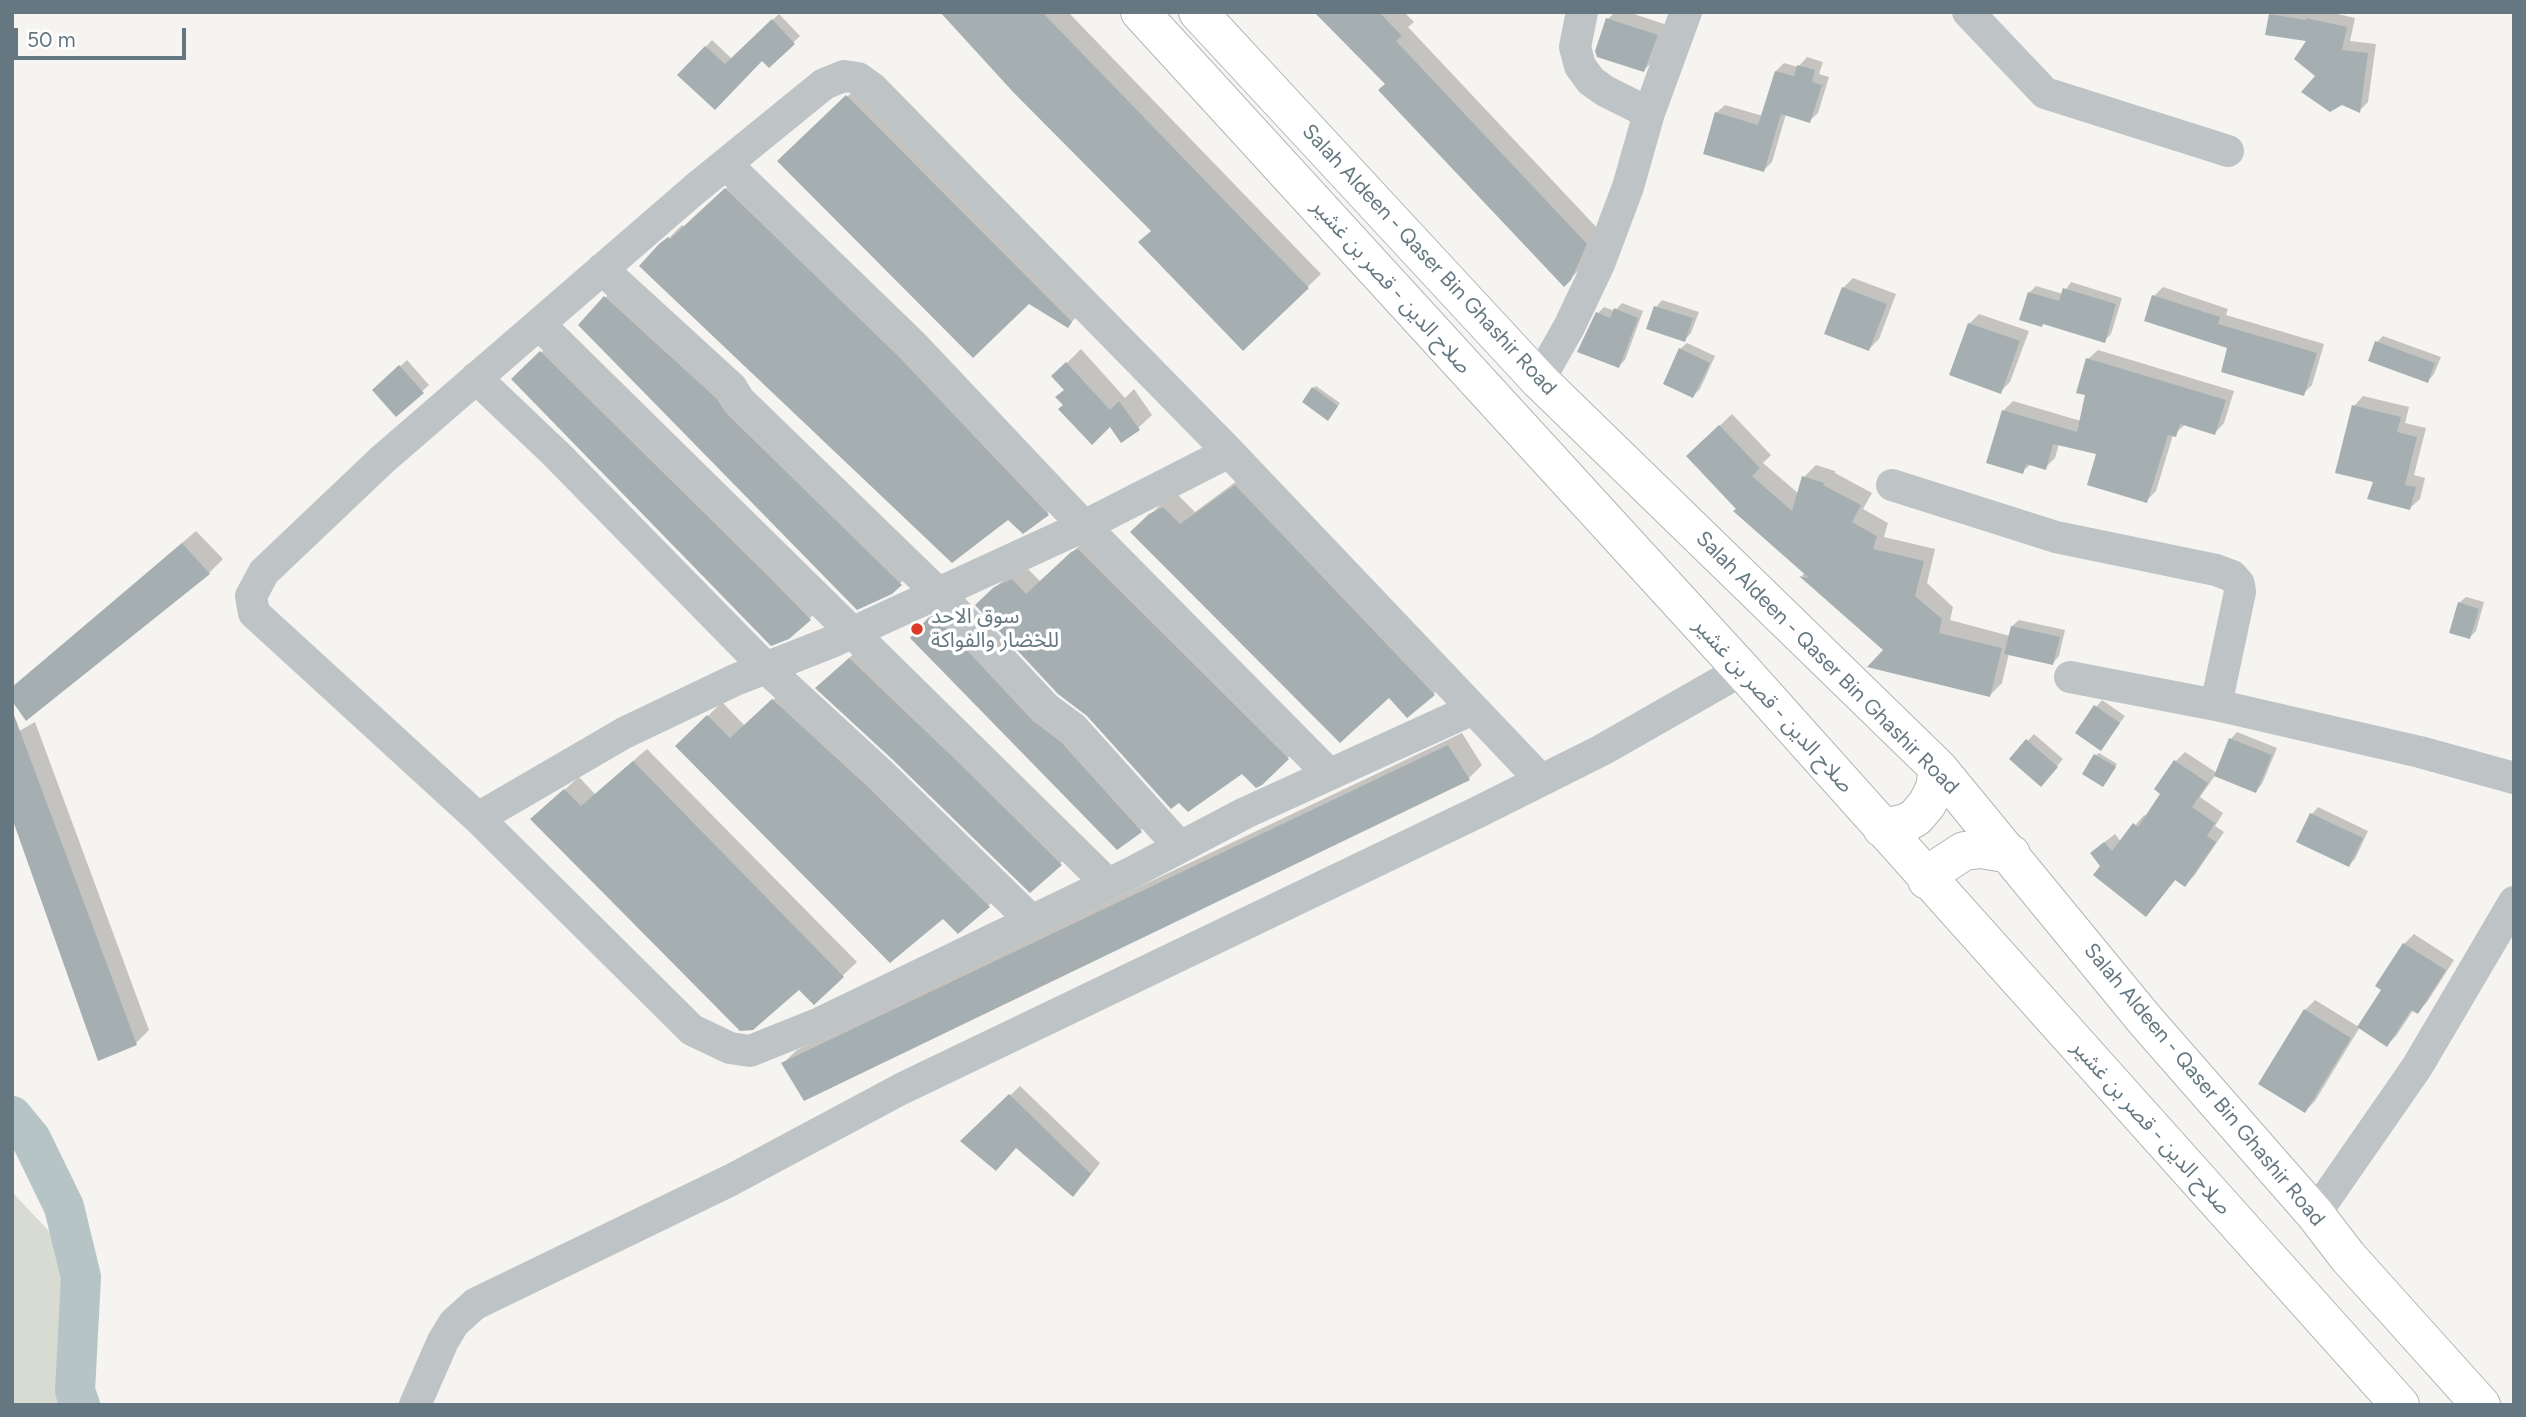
<!DOCTYPE html>
<meta charset="utf-8">
<style>
body{margin:0}
#map{position:relative;width:2526px;height:1417px;overflow:hidden;background:#f5f4f1;font-family:Figtree,sans-serif}
canvas{display:block}
.frame{position:absolute;inset:0;border:14px solid #657881;pointer-events:none}
.scale{position:absolute;left:14px;top:28px;width:172px;height:32px;box-sizing:border-box;border:4px solid #657881;border-top:0;padding-left:9px;font-size:21px;line-height:24px;white-space:nowrap;color:#657881;-webkit-text-stroke:5px #fff;paint-order:stroke}
</style>
<div id="map">
<canvas width="2526" height="1417"></canvas>
<div class="frame"></div>
<div class="scale">50 m</div>
</div>
<script>
const context = document.querySelector('canvas').getContext('2d');
context.lineJoin = 'round';
function fillPath(path, color) {
  context.fillStyle = color;
  context.fill(path, 'evenodd');
}
function poly(rows) {
  const path = new Path2D();
  for (const r of rows) {
    path.moveTo(r[0], r[1]);
    for (let i = 2; i < r.length; i += 2) path.lineTo(r[i], r[i + 1]);
  }
  return path;
}
function strokePath(path, color, width, dash) {
  context.strokeStyle = color;
  context.lineWidth = width;
  context.lineCap = dash ? 'butt' : 'round';
  context.setLineDash(dash || []);
  context.stroke(path);
}
function label(font, color, halo, rows, align = 'center') {
  context.font = font + ' Figtree,"Noto Sans Arabic",sans-serif';
  context.lineWidth = 7;
  context.setLineDash([]);
  context.textBaseline = 'middle';
  context.strokeStyle = halo;
  context.fillStyle = color;
  for (const [text, x, y, turn = 0] of rows) {
    context.save();
    context.translate(x, y);
    context.rotate((+turn || 0) * Math.PI / 180);
    context.textAlign = isNaN(turn) ? turn : align;
    if (halo) context.strokeText(text, 0, 0);
    context.fillText(text, 0, 0);
    context.restore();
  }
}
const green = poly([
 [12,1192,79,1263,73,1405,12,1405]
]);
const shadow = poly([
 [942,12,1068,12,1321,274,1243,349,1153,230],
 [1317,12,1404,12,1414,22,1408,27,1599,230,1584,265,1564,285,1387,84],
 [1615,12,1628,12,1667,25,1654,60,1644,70,1608,19],
 [2273,12,2329,12,2355,18,2350,41,2376,44,2368,102,2359,111,2318,75,2309,40,2271,14],
 [779,14,800,36,769,66,762,59,680,75,712,40,732,59],
 [1807,57,1823,62,1819,74,1829,77,1818,113,1809,121,1786,114,1772,162,1764,170,1716,113,1725,105,1763,116,1776,71,1784,63,1798,67],
 [862,83,1081,312,1068,326,792,148],
 [740,176,1061,500,1047,514,641,266,682,225,685,227],
 [1853,278,1896,294,1879,339,1869,349,1843,288],
 [2071,282,2122,298,2111,334,2104,341,2044,323,2042,325,2021,319,2030,292,2036,286,2063,294],
 [619,283,914,570,891,592,580,325],
 [2163,287,2228,309,2226,315,2324,344,2312,385,2303,394,2230,347,2154,296],
 [1662,300,1699,312,1691,333,1685,340,1656,307],
 [1622,303,1643,311,1625,360,1619,366,1598,313,1604,307,1615,311],
 [1979,314,2029,331,2010,382,2000,392,1969,324],
 [2383,336,2441,357,2434,374,2428,381,2377,342],
 [555,339,823,605,809,619,514,379],
 [1687,343,1715,356,1700,389,1693,396,1680,349],
 [1081,349,1125,398,1134,389,1152,415,1138,428,1110,425,1065,404,1066,389,1054,376],
 [2098,350,2234,391,2224,423,2215,433,2185,425,2173,435,2156,491,2146,501,2099,453,2059,444,2055,458,2045,468,2031,464,2022,472,2003,411,2013,401,2081,421,2087,394,2088,359],
 [407,360,429,385,396,415,374,390],
 [1316,386,1340,403,1330,416,1313,388],
 [2363,396,2409,407,2405,423,2426,428,2414,475,2425,478,2420,499,2410,508,2354,406],
 [1732,414,1771,455,1763,463,1799,494,1804,477,1816,465,1835,471,1835,473,1872,493,1863,509,1888,523,1884,537,1935,549,1927,583,1953,607,1950,620,2010,636,2012,626,2019,620,2065,630,2059,656,2053,663,2009,653,2002,683,1990,695,1885,650,1802,576,1805,572,1738,509,1688,456],
 [1249,472,1447,680,1433,694,1389,696,1133,532,1165,500,1177,494,1195,512],
 [196,531,223,559,209,573,27,718,12,688],
 [1087,539,1301,745,1261,784,990,592,1010,574,1026,567,1040,581],
 [2466,597,2484,602,2476,631,2470,637,2459,603],
 [944,605,1154,817,1140,831,929,619],
 [863,645,1075,850,1030,891,894,759,817,688],
 [787,687,1002,893,988,906,678,746,722,702,745,726],
 [2102,700,2125,716,2101,748,2096,707],
 [35,722,149,1030,136,1043,12,735],
 [2237,732,2277,748,2262,784,2256,791,2216,774,2200,797,2223,813,2215,826,2224,832,2194,876,2185,885,2176,879,2146,915,2102,866,2102,844,2115,834,2121,842,2144,815,2147,817,2163,793,2157,789,2176,761,2185,752,2217,773,2231,739],
 [1462,733,1482,765,1468,779,783,1063,797,1050],
 [2034,734,2063,759,2047,778,2011,759],
 [647,749,857,962,814,1003,799,987,546,806,579,777,595,794],
 [2099,753,2117,764,2106,783,2096,755],
 [2318,807,2368,831,2355,859,2349,865,2298,841,2312,814],
 [2414,934,2454,960,2427,1002,2418,1012,2414,1009,2396,1036,2387,1045,2360,1027,2315,1101,2305,1111,2305,1010,2315,1000,2359,1027,2383,989,2378,986,2404,944],
 [1020,1086,1100,1163,1083,1185,1017,1146,963,1141]
]);
const river = poly([
 [12,1116,31,1139,64,1207,81,1277,75,1391,80,1405]
]);
const building = poly([
 [940,12,1042,12,1309,288,1243,351,1138,242,1151,231,1014,93],
 [1314,12,1379,12,1402,36,1396,41,1587,244,1571,280,1564,287,1378,90,1385,84],
 [2269,14,2306,20,2306,18,2347,27,2342,50,2368,53,2360,113,2342,105,2330,112,2301,92,2315,76,2294,59,2306,41,2265,35],
 [1606,18,1658,35,1644,72,1597,57,1595,51],
 [772,19,795,44,769,68,762,61,715,110,677,75,705,46,725,64],
 [1797,65,1815,70,1812,82,1822,85,1810,123,1781,114,1764,172,1703,154,1715,112,1758,125,1775,71,1794,76],
 [846,95,1072,322,1068,328,1029,304,973,358,777,161],
 [725,188,900,358,1049,515,1023,534,1008,520,952,563,639,266,659,244,668,237,670,239],
 [1842,287,1887,304,1869,351,1824,334],
 [2063,288,2116,304,2105,343,2043,324,2042,327,2019,320,2028,292,2059,301],
 [2152,295,2220,317,2218,324,2317,353,2304,396,2221,372,2227,348,2144,321],
 [604,296,717,399,726,413,902,585,892,594,857,610,578,325],
 [1654,306,1693,318,1685,342,1646,329],
 [1614,308,1638,318,1619,368,1577,352,1596,312,1610,318],
 [1968,323,2020,341,2001,394,1949,375],
 [2375,341,2435,363,2428,383,2368,361],
 [1679,348,1710,363,1693,398,1663,384],
 [540,351,769,577,811,620,789,639,771,646,511,379],
 [2086,358,2226,400,2215,435,2180,424,2176,437,2168,435,2147,503,2087,485,2096,454,2053,444,2046,470,2026,464,2023,474,1986,463,2002,410,2077,432,2085,395,2076,393],
 [1066,362,1110,410,1119,401,1140,430,1121,443,1110,427,1092,445,1058,409,1063,405,1055,397,1064,390,1051,376],
 [399,365,424,393,396,417,372,390],
 [1312,387,1338,406,1328,421,1302,402],
 [2352,405,2401,417,2397,432,2417,437,2405,485,2416,487,2410,510,2367,499,2373,482,2335,473],
 [1719,425,1760,468,1752,476,1792,511,1802,476,1824,483,1823,485,1861,505,1852,522,1877,536,1873,549,1924,561,1915,596,1942,619,1939,633,2002,648,1990,697,1867,667,1883,650,1799,576,1809,578,1733,511,1736,509,1686,456],
 [1235,485,1435,695,1407,718,1389,698,1340,743,1130,532,1149,514,1163,507,1180,524],
 [182,543,210,574,26,721,12,701,12,687],
 [1078,549,1289,759,1262,785,1256,788,1242,774,1188,812,1179,803,1171,809,1087,716,1058,694,975,605,994,587,1012,579,1026,594,1071,552],
 [2458,602,2479,609,2470,639,2449,633],
 [934,615,1033,721,1061,742,1142,832,1117,850,910,638,928,618],
 [2011,626,2060,637,2053,665,2004,654],
 [849,658,960,764,1062,865,1030,893,893,760,815,688],
 [772,699,867,786,990,907,958,934,943,919,890,963,675,746,707,715,730,738],
 [2094,705,2120,723,2101,751,2075,733],
 [12,715,14,715,137,1045,98,1061,12,818],
 [2229,738,2272,755,2256,793,2214,776],
 [2026,739,2058,767,2041,787,2009,759],
 [1448,745,1470,780,804,1101,781,1063],
 [2094,754,2116,767,2103,787,2082,774],
 [2174,760,2208,783,2192,807,2215,823,2207,836,2216,842,2185,887,2175,880,2146,917,2093,875,2100,866,2090,853,2104,842,2112,851,2133,823,2138,827,2160,794,2154,789],
 [633,761,844,977,814,1005,799,990,753,1030,740,1031,530,819,564,789,581,806],
 [2310,813,2363,838,2349,867,2296,842],
 [2403,943,2446,970,2418,1014,2411,1010,2387,1047,2357,1027,2381,990,2375,986],
 [2304,1009,2351,1038,2305,1113,2258,1084],
 [1009,1094,1091,1174,1073,1197,1016,1148,996,1171,960,1141]
]);
const minor = poly([
 [1582,12,1575,47,1580,66,1591,81,1605,91,1649,113],
 [1968,12,2045,93,2228,151],
 [726,164,913,345,1084,526,1329,774],
 [602,269,731,387,739,400,937,592,1046,708,1073,728,1180,847],
 [539,324,1108,884],
 [476,378,556,454,766,668,880,773,1032,921],
 [1539,380,1569,327,1599,264,1628,187,1649,113,1686,12],
 [1229,452,873,89,858,78,844,76,824,84,695,189,383,459,264,572,251,596,254,613,478,818,692,1030,730,1048,750,1051,820,1023,1131,873,1245,813,1473,709],
 [1892,485,2056,537,2216,570,2232,576,2239,584,2240,592,2216,705],
 [2070,677,2216,705,2420,752,2514,778],
 [478,818,624,733,735,680,834,641,1084,526,1229,452,1541,780],
 [2315,1214,2417,1067,2514,902],
 [415,1405,443,1341,454,1323,475,1304,731,1180,901,1089,1476,813,1602,750,1742,670]
]);
const highway = poly([
 [1140,12,1742,670,2400,1405],
 [1198,12,1539,380,1938,768,2145,1020,2315,1214,2348,1257,2481,1405],
 [1882,828,1906,823,1916,817,1927,804,1935,788,1938,768],
 [1927,880,1941,866,1964,851,1981,849,2011,854]
]);
const markers = [
 [917,629,7,"#db3c2a"]
];
const streetNames = [
 ["Salah Aldeen - Qaser Bin Ghashir Road",1429,260,47],
 ["صلاح الدين - قصر بن غشير",1391,287,48],
 ["Salah Aldeen - Qaser Bin Ghashir Road",1827,663,45],
 ["صلاح الدين - قصر بن غشير",1773,706,48],
 ["Salah Aldeen - Qaser Bin Ghashir Road",2204,1085,50],
 ["صلاح الدين - قصر بن غشير",2151,1128,48]
];
const poiNames = [
 ["سوق الاحد",931,617],
 ["للخضار والفواكة",931,641]
];
fillPath(green, '#d7dbd2');
fillPath(shadow, '#0003');
strokePath(river, '#b6c4c6', 40);
fillPath(building, '#a5afb2');
strokePath(highway, '#b1b6b8', 40);
strokePath(minor, '#bec3c5', 32);
strokePath(highway, '#fff', 38);
for (const [x, y, r, color] of markers) {
  const dot = new Path2D();
  dot.arc(x, y, r, 0, 2 * Math.PI);
  context.fillStyle = color;
  context.fill(dot);
  strokePath(dot, '#fff', 2.5);
}
label('21px', '#657881', '#fff', streetNames);
label('21px', '#657881', '#fff', poiNames, 'left');
</script>
